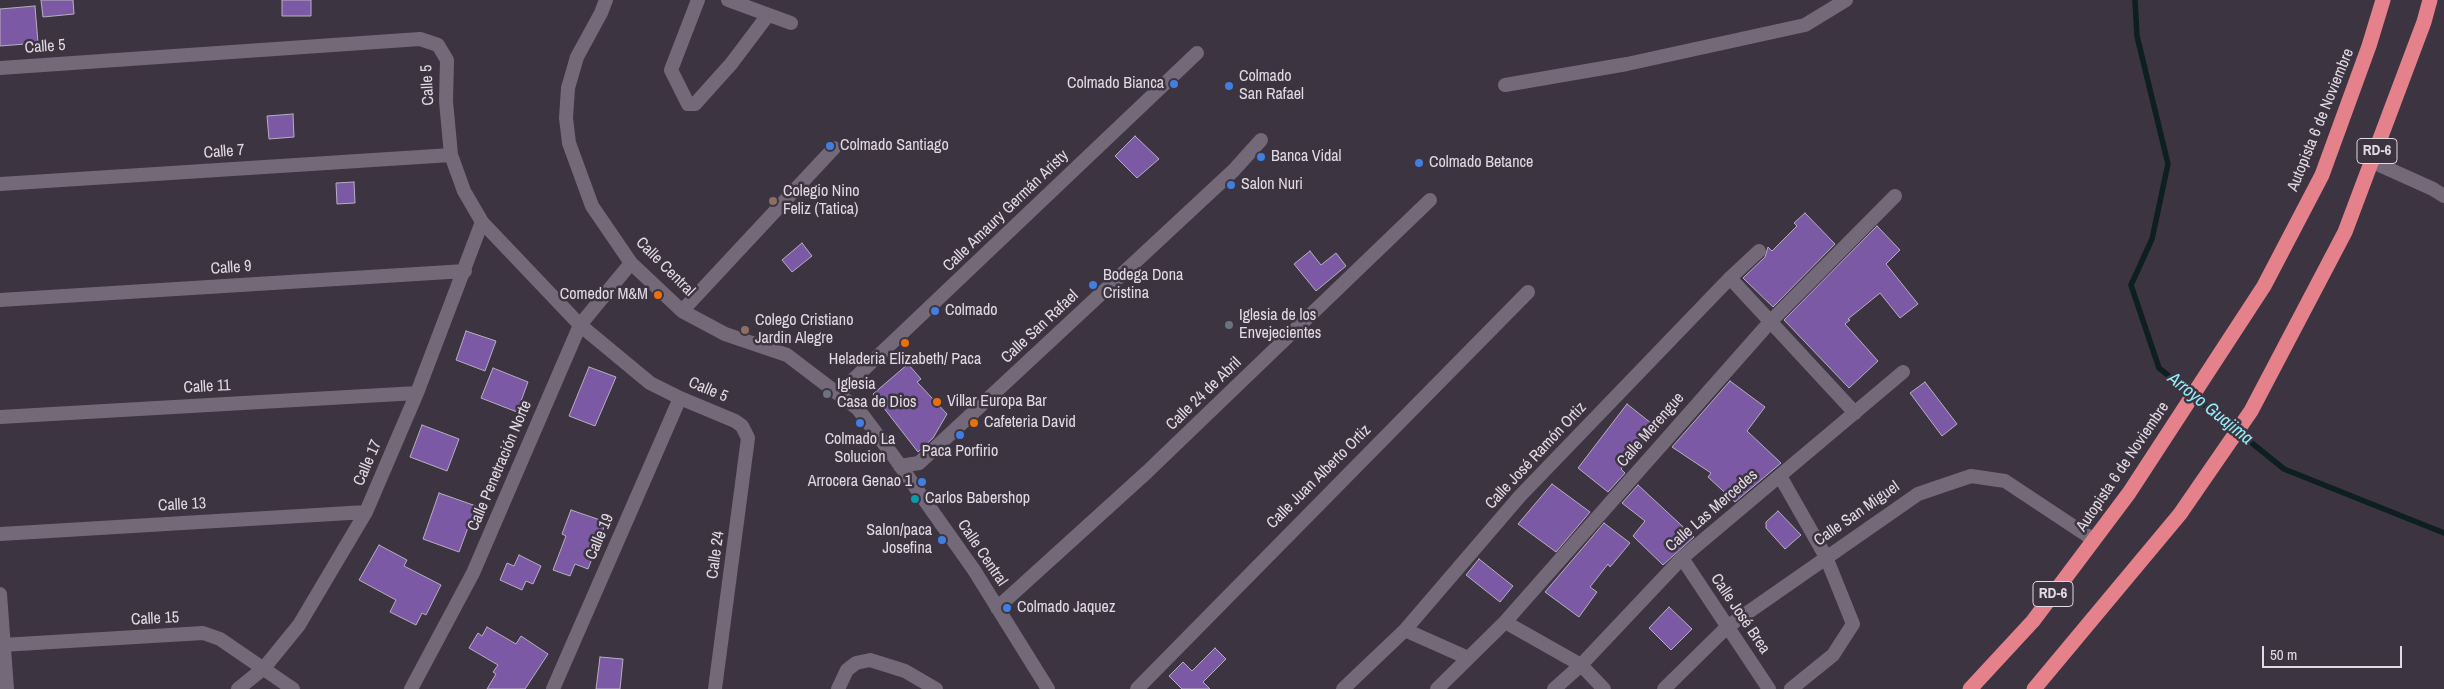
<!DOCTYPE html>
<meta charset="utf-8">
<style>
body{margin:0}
#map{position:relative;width:2444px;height:689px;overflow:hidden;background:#3d3441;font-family:"Archivo Narrow",sans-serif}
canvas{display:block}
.scale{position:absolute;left:2262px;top:646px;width:140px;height:22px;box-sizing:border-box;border:2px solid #e0dae2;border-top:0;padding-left:6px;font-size:15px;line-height:18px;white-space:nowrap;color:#e0dae2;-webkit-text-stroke:4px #3d3441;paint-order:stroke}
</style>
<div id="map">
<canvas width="2444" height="689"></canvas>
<div class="scale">50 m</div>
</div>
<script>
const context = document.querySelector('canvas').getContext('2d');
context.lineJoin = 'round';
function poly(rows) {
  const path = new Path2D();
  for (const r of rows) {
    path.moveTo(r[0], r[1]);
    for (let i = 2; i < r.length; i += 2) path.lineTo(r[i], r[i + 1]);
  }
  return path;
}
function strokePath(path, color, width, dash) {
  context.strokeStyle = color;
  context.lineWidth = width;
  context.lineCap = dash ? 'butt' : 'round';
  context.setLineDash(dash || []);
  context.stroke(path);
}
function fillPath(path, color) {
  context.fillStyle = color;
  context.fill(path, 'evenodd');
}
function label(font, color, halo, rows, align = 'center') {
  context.font = font + ' "Archivo Narrow",sans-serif';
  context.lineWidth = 5;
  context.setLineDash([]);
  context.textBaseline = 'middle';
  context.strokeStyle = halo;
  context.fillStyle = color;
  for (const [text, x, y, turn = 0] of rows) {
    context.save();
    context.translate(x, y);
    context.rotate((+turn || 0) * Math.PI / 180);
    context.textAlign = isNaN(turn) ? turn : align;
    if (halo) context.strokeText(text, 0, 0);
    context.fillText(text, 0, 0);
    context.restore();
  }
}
const stream = poly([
 [2135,0,2137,36,2168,164,2152,239,2131,285,2159,368,2284,469,2444,533]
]);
const building = poly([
 [41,0,73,0,74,14,43,17,41,0],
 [282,0,311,0,311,16,282,16,282,0],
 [35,6,38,43,0,46,0,9,35,6],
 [293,114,294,137,269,139,267,116,293,114],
 [1135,136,1159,159,1137,178,1115,156,1135,136],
 [354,182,355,203,337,204,336,183,354,182],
 [1805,213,1835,244,1773,307,1743,278,1765,257,1768,247,1772,251,1797,226,1794,223,1805,213],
 [1877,226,1900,250,1886,264,1918,304,1900,318,1880,293,1848,319,1850,320,1845,324,1878,361,1849,388,1784,320,1877,226],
 [802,243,812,256,792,272,782,260,802,243],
 [1310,251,1321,265,1336,253,1346,266,1316,291,1294,264,1310,251],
 [466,331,496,341,485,371,456,360,466,331],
 [908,364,921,379,917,382,947,414,933,438,918,452,873,394,908,364],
 [589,367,616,377,595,426,569,416,589,367],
 [493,368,528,382,517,412,481,398,493,368],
 [1730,381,1765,407,1747,431,1781,463,1735,502,1708,477,1711,473,1672,447,1730,381],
 [1925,382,1957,424,1942,436,1910,393,1925,382],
 [1627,404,1656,427,1621,469,1625,473,1608,492,1578,468,1627,404],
 [422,425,459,439,447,471,410,457,422,425],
 [1552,484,1590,512,1556,552,1518,524,1552,484],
 [1638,485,1694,537,1663,565,1633,536,1645,521,1622,503,1638,485],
 [439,493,476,506,459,552,423,539,439,493],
 [571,510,606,522,588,569,575,564,570,576,553,570,566,536,562,534,571,510],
 [1778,511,1801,535,1785,549,1766,528,1766,522,1778,511],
 [1604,523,1630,543,1610,567,1608,564,1590,587,1597,592,1579,617,1545,592,1604,523],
 [379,545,407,560,404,566,441,585,426,615,422,613,416,625,390,612,396,600,359,580,379,545],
 [519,555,541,566,533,584,526,581,522,590,500,580,507,563,514,566,519,555],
 [1479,559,1513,586,1500,602,1466,575,1479,559],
 [1669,607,1692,629,1671,650,1649,628,1669,607],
 [487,627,516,644,521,636,548,654,525,689,487,689,496,674,493,672,498,665,469,648,478,633,482,636,487,627],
 [1215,648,1226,659,1203,682,1210,689,1182,689,1169,676,1183,662,1192,671,1215,648],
 [600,657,623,659,620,689,596,689,600,657]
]);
const minor = poly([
 [606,0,601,13,577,57,568,88,566,118,569,143,592,206,631,263,682,311,725,334,787,355,858,409,894,457,974,570,1048,689],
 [698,0,671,70,688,104,695,104,731,64,768,15],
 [728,0,791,23],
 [0,68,420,39,438,45,447,60,446,101,451,155,464,191,482,222,580,325,650,383,680,398,735,421,742,426,748,438,715,689],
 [1505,85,1627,64,1805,25,1846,0],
 [2373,162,2433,189,2444,196],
 [0,184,451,155],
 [1730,278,1855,413],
 [0,300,465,271],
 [682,311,834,148],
 [838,394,1197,53],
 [0,417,417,393],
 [900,466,919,463,1234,170,1261,140],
 [1780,476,1826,557,1853,624,1833,655,1791,689],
 [0,534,366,512],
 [1682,558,1769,689],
 [0,594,7,689],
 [997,608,1147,472,1430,200],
 [1505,622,1581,665,1604,689],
 [1405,630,1468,658],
 [2,645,203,633,220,639,293,689],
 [238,689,264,668,299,625,366,512,417,393,482,222],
 [411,689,473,573,580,325,631,263],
 [553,689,680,398],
 [838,689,847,670,856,663,870,660,905,671,936,689],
 [1137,689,1528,292],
 [1343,689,1405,630,1520,496,1730,278,1759,251],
 [1437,689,1505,622,1770,322,1895,196],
 [1554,689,1581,665,1682,558,1903,372],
 [1664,689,1727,627,1918,494,1971,476,2005,481,2094,540]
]);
const motorway = poly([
 [1970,689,2033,621,2129,493,2264,286,2322,175,2369,46,2383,0],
 [2034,689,2180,514,2251,411,2345,232,2424,22,2430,0]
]);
const markers = [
 [1174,84,5,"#3f7fe0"],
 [1229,86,5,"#3f7fe0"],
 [830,146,5,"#3f7fe0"],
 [1261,157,5,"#3f7fe0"],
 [1419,163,5,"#3f7fe0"],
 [1231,185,5,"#3f7fe0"],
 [773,201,5,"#8d6e63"],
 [1093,285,5,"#3f7fe0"],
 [658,295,5,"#e8710a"],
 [935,311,5,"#3f7fe0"],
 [1229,325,5,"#6b7280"],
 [745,330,5,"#8d6e63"],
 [905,343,5,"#e8710a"],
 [827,394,5,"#6b7280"],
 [937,402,5,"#e8710a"],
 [860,423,5,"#3f7fe0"],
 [974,423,5,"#e8710a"],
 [960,435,5,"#3f7fe0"],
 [922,482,5,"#3f7fe0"],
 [915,499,5,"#0f9aa8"],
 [942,540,5,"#3f7fe0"],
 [1007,608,5,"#3f7fe0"]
];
const shields = [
 [2377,151,40],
 [2053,594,40]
];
const shieldNames = [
 ["RD-6",2377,151],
 ["RD-6",2053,594]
];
const streetNames = [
 ["Calle 5",45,47,-4],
 ["Calle 5",428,85,-93],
 ["Autopista 6 de Noviembre",2321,120,-68],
 ["Calle 7",224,152,-4],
 ["Calle Amaury Germán Aristy",1006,211,-44],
 ["Calle Central",665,267,45],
 ["Calle 9",231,268,-4],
 ["Calle San Rafael",1040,327,-43],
 ["Calle 11",207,387,-3],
 ["Calle 5",708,390,23],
 ["Calle 24 de Abril",1204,394,-44],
 ["Calle Merengue",1651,430,-49],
 ["Calle José Ramón Ortiz",1536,456,-47],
 ["Calle 17",368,463,-67],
 ["Calle Penetración Norte",500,466,-67],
 ["Autopista 6 de Noviembre",2123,467,-56],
 ["Calle Juan Alberto Ortiz",1319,477,-45],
 ["Calle 13",182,505,-3],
 ["Calle Las Mercedes",1712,511,-41],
 ["Calle San Miguel",1857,514,-35],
 ["Calle 19",600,537,-67],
 ["Calle Central",982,553,56],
 ["Calle 24",716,555,-82],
 ["Calle José Brea",1740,614,56],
 ["Calle 15",155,619,-3]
];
const poiNames = [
 ["Colmado",1239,77],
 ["San Rafael",1239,95],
 ["Colmado Bianca",1164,84,"right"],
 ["Colmado Santiago",840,146],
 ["Banca Vidal",1271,157],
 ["Colmado Betance",1429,163],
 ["Salon Nuri",1241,185],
 ["Colegio Nino",783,192],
 ["Feliz (Tatica)",783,210],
 ["Bodega Dona",1103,276],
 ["Cristina",1103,294],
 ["Comedor M&M",648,295,"right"],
 ["Colmado",945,311],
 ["Iglesia de los",1239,316],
 ["Envejecientes",1239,334],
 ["Colego Cristiano",755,321],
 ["Jardin Alegre",755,339],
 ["Heladeria Elizabeth/ Paca",905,360,"center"],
 ["Iglesia",837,385],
 ["Casa de Dios",837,403],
 ["Villar Europa Bar",947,402],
 ["Cafeteria David",984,423],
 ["Colmado La",860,440,"center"],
 ["Solucion",860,458,"center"],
 ["Paca Porfirio",960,452,"center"],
 ["Arrocera Genao 1",912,482,"right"],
 ["Carlos Babershop",925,499],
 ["Salon/paca",932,531,"right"],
 ["Josefina",932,549,"right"],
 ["Colmado Jaquez",1017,608]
];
const waterNames = [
 ["Arroyo Guajima",2210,409,39]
];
strokePath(stream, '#0d1f21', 5.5);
fillPath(building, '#7c59a4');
strokePath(building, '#b6afc0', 1);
strokePath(minor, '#736978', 14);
strokePath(motorway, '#e5818a', 15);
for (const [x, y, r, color] of markers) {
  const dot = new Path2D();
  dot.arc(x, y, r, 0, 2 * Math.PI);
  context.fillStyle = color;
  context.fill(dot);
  strokePath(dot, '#3d3441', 2);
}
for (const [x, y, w] of shields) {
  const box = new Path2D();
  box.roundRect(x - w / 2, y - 12.5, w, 25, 4);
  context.fillStyle = '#3d3441';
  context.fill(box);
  strokePath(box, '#e0dae2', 1);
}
label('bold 15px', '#e0dae2', null, shieldNames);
label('16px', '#e0dae2', '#3d3441', streetNames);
label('16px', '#e0dae2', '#3d3441', poiNames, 'left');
label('italic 18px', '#92eff8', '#3d3441', waterNames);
</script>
